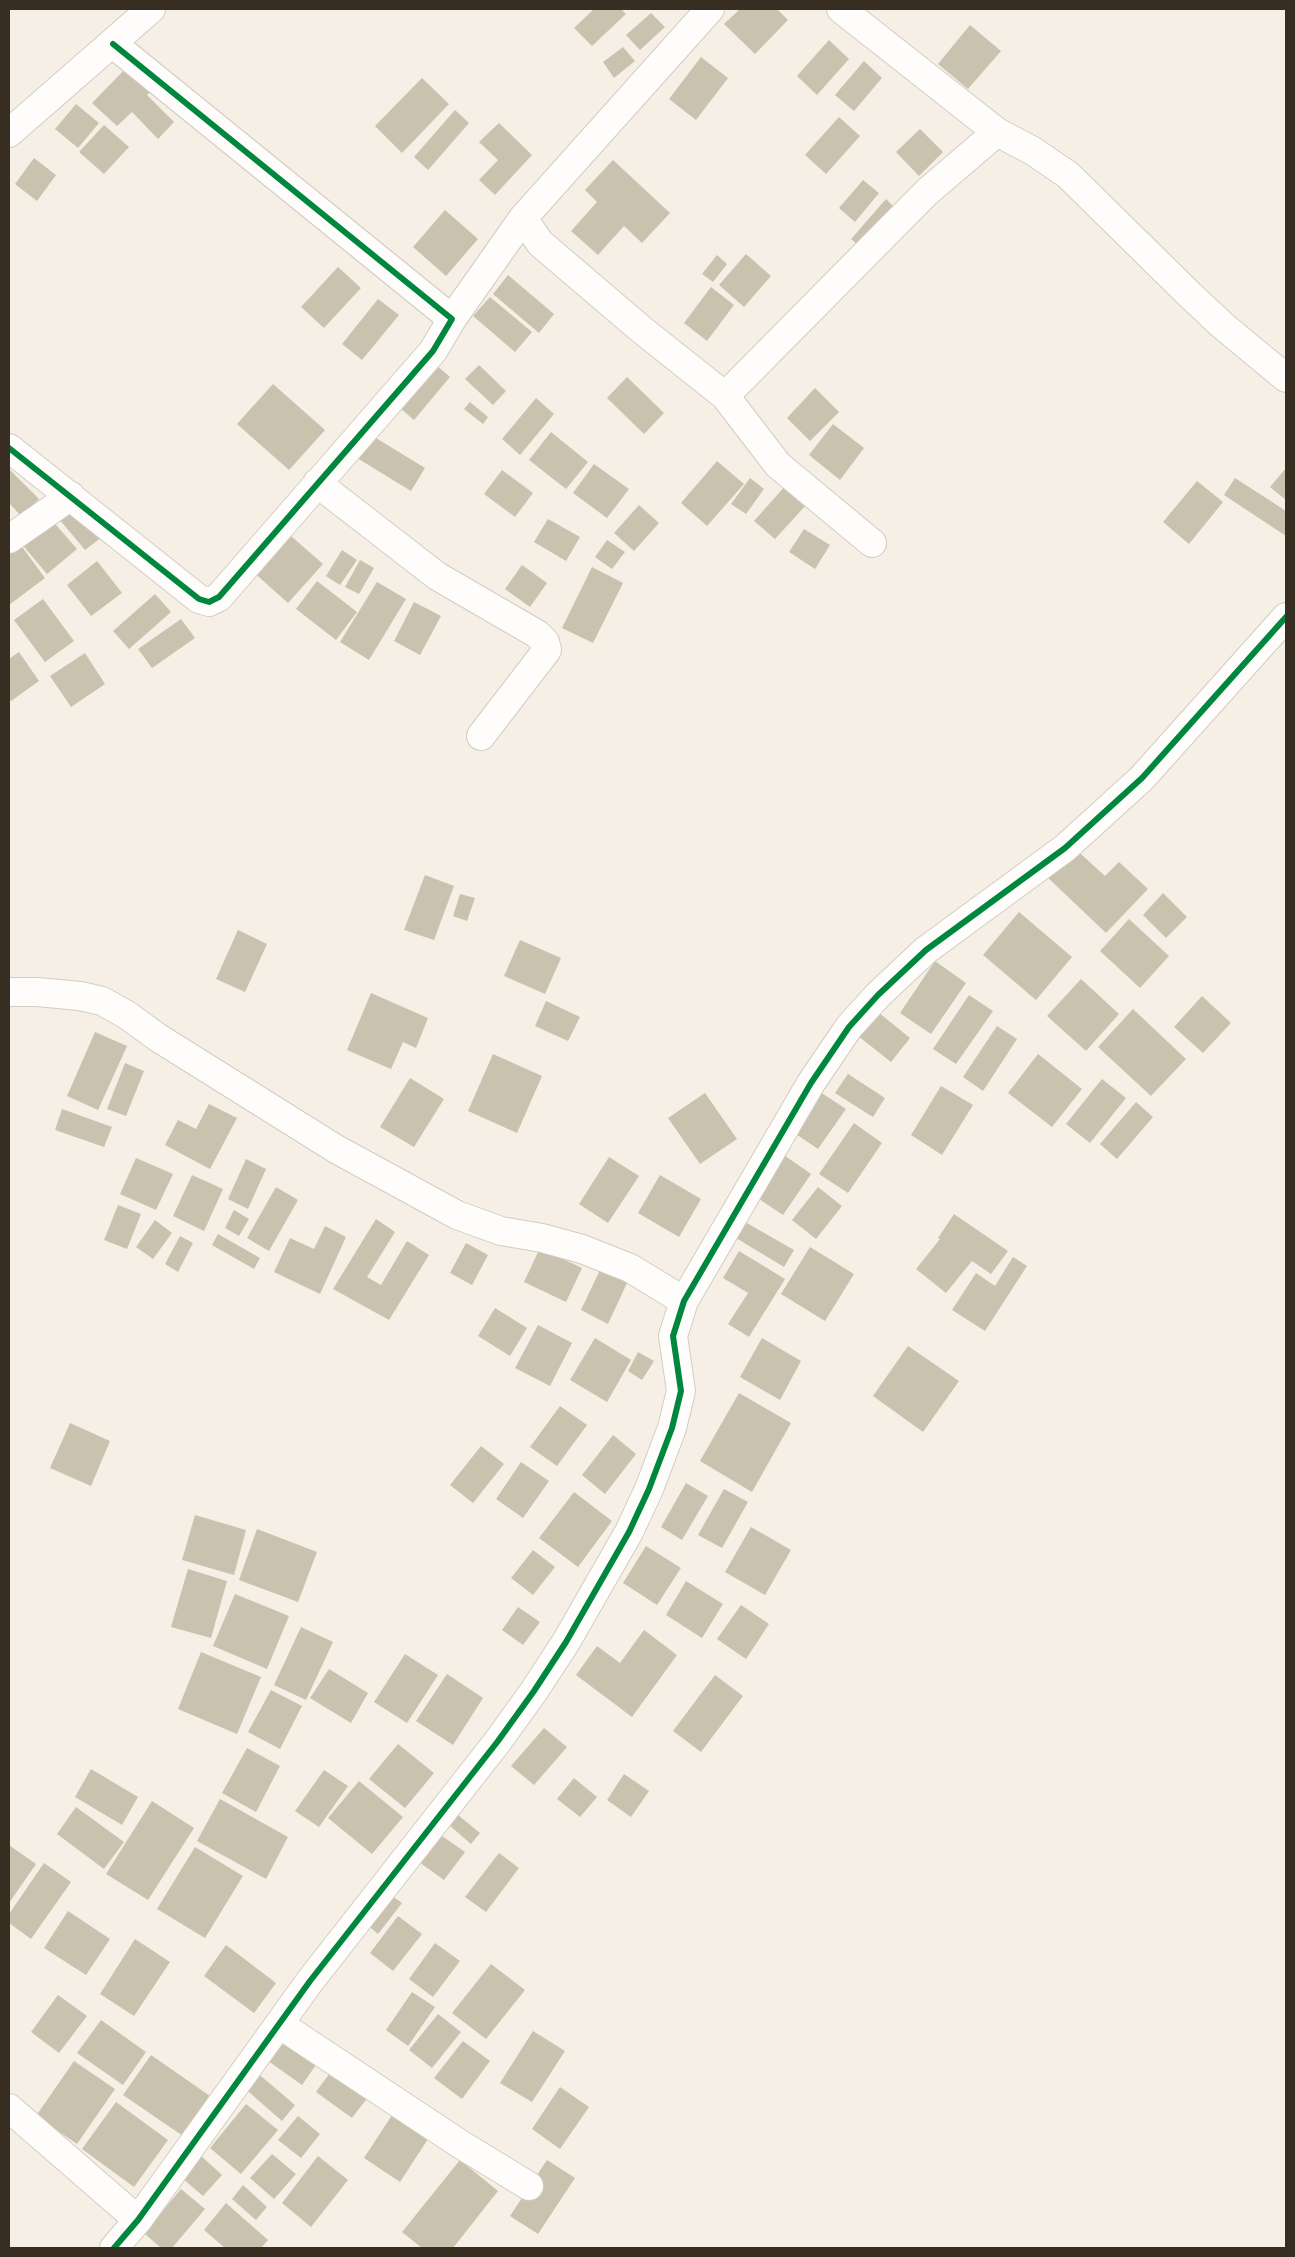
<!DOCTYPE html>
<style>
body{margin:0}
#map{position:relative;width:1295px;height:2257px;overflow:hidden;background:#f6efe5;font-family:Manrope,sans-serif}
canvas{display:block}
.frame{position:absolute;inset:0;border:10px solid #372d21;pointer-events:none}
</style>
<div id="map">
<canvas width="1295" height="2257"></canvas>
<div class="frame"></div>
</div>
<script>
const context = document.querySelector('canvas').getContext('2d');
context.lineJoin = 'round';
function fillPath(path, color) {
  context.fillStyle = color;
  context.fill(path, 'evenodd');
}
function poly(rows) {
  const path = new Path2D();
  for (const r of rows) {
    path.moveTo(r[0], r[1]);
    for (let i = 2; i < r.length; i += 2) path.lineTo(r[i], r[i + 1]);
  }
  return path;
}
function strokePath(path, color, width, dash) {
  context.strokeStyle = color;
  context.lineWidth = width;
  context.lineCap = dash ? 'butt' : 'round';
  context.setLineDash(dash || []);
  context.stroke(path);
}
const building = poly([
 [594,9,621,9,626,14,592,46,574,28],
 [740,9,777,9,788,20,755,54,724,24],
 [651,13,665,27,640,50,626,35],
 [970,25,1001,51,968,89,938,64],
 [829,40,849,59,817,95,797,76],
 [623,47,635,61,614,78,603,62],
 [701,57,728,78,696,120,669,99],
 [864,61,882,78,854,111,835,95],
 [131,63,156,87,147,95,174,122,158,139,132,112,117,126,92,103],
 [422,78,449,104,402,153,375,126],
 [76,104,99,123,78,148,55,129],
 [455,110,469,123,428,170,414,157],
 [839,117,860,136,826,174,805,155],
 [499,123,532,155,495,195,479,180,498,160,479,142],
 [104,125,129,147,104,174,79,152],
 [920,129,943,152,919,176,896,152],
 [34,158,56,175,37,201,15,184],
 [613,160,670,213,642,243,624,226,598,255,571,231,597,202,585,190],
 [863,180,879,193,855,222,839,208],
 [886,199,900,213,866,252,851,239],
 [445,210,478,239,446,276,413,247],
 [746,254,771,276,744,307,719,285],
 [717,255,727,264,713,282,702,274],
 [338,267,361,288,324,328,301,307],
 [508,275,554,314,539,333,493,294],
 [711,287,734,305,707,341,684,323],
 [490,297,532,332,515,352,473,316],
 [378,299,399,315,362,360,342,344],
 [435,364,450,377,414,420,399,407],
 [479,365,506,391,493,405,465,379],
 [627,377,664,413,644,434,607,398],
 [273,384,325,430,289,470,237,424],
 [815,388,839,412,810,441,787,418],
 [536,398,554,414,520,455,502,439],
 [470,402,488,417,483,424,464,409],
 [833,424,864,448,840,480,809,455],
 [551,432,588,462,566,489,529,460],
 [371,435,425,468,411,491,357,458],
 [717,461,744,484,707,526,681,503],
 [594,464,629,489,607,518,573,493],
 [1286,468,1286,500,1270,487],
 [9,469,39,499,22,517,9,503],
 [502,470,533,493,515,517,484,494],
 [750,478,764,489,746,514,731,504],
 [1235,478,1286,511,1286,536,1224,495],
 [1197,481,1223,502,1189,544,1163,522],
 [786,485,808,503,775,539,754,521],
 [72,499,102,537,85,550,54,513],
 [639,505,659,523,634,551,614,533],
 [50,518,77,549,47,574,20,542],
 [548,519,580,537,566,561,534,542],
 [804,529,830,545,815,569,789,552],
 [284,530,323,564,288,603,250,569],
 [607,540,625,552,612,569,595,557],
 [20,544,45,578,9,605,9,552],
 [342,550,357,560,340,585,326,576],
 [360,560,374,568,359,594,345,587],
 [97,561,122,593,91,616,67,585],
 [522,565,547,583,530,607,505,589],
 [592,567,623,583,593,643,562,628],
 [317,581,357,612,336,640,296,609],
 [377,582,406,599,369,660,340,642],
 [155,594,171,612,129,649,113,631],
 [43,599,74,641,45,662,14,620],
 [414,602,441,616,420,655,394,641],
 [181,619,195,638,152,668,138,649],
 [19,652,39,681,11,701,9,699,9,659],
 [85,653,105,684,71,707,50,676],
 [1071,845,1105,876,1119,862,1148,889,1106,933,1044,874],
 [425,875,454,886,434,940,404,930],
 [1163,893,1187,917,1166,938,1143,915],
 [460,894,475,898,467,921,453,916],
 [1019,912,1072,957,1036,1000,983,955],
 [1129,919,1169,956,1140,988,1100,951],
 [238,930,267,944,245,992,216,979],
 [520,940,561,958,545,994,504,976],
 [935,961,966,983,931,1034,900,1013],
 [1081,979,1119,1014,1086,1051,1047,1016],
 [371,993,428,1018,416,1048,403,1042,391,1069,347,1050],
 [969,995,993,1011,956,1064,933,1049],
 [1202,996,1231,1023,1203,1053,1174,1027],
 [546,1001,580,1017,568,1041,535,1026],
 [873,1008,910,1038,891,1062,853,1032],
 [1133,1009,1186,1059,1151,1096,1098,1047],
 [997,1026,1017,1039,983,1091,963,1077],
 [95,1032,127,1046,98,1110,67,1096],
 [493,1054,542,1076,517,1133,468,1111],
 [1038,1054,1082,1089,1052,1127,1008,1093],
 [125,1063,144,1071,126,1116,107,1109],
 [848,1074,885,1098,873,1117,835,1093],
 [410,1078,444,1099,414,1147,380,1127],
 [1102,1079,1126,1098,1090,1143,1066,1124],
 [941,1086,973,1105,942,1155,911,1135],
 [817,1090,846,1109,818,1149,790,1130],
 [705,1093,737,1139,700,1164,668,1118],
 [1136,1102,1153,1117,1117,1159,1100,1144],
 [209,1104,237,1118,210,1169,165,1145,178,1120,196,1129],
 [62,1109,112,1127,104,1147,55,1130],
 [854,1123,882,1143,848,1193,819,1174],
 [781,1153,811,1174,783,1215,753,1195],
 [609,1157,639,1176,608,1223,579,1204],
 [136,1158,173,1174,156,1210,120,1194],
 [246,1159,266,1169,248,1209,228,1199],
 [192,1175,223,1189,204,1231,173,1216],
 [660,1175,701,1199,679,1237,638,1213],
 [276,1187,298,1200,269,1251,247,1238],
 [818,1187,842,1206,816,1239,792,1220],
 [118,1205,141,1214,127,1249,104,1240],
 [234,1210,249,1219,239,1236,225,1228],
 [954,1214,1008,1251,991,1274,972,1261,946,1293,916,1269,940,1239,938,1238],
 [376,1219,395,1232,367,1277,381,1285,407,1241,429,1255,389,1320,333,1289],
 [155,1220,172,1233,153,1259,136,1247],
 [745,1222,794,1250,784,1267,736,1238],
 [325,1226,346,1237,320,1294,274,1272,290,1238,314,1249],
 [218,1234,260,1258,254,1269,212,1245],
 [180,1236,193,1243,178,1272,165,1264],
 [466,1243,488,1255,472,1285,450,1273],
 [810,1247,854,1274,825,1321,781,1294],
 [540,1248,582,1268,566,1302,524,1282],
 [739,1251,785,1279,749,1337,728,1324,748,1293,723,1278],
 [1013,1257,1027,1266,985,1331,952,1310,976,1273,995,1286],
 [600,1270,627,1283,608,1324,581,1310],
 [495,1308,527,1328,510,1356,478,1336],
 [538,1325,572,1343,550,1386,515,1368],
 [595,1338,631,1360,607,1402,570,1380],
 [762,1338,801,1361,780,1400,740,1377],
 [908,1346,959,1381,923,1432,873,1396],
 [638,1352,654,1361,642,1380,628,1371],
 [739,1393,791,1423,752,1492,700,1461],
 [560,1406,587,1425,557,1466,530,1447],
 [70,1423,110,1441,91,1486,50,1468],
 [613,1435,636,1454,605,1494,582,1475],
 [481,1446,504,1464,473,1503,450,1485],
 [521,1462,549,1481,523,1518,496,1499],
 [686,1483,708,1496,682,1540,661,1527],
 [724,1489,748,1502,722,1548,698,1535],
 [574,1492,612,1521,578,1567,539,1538],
 [195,1515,246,1530,234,1575,182,1560],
 [751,1527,791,1550,765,1595,725,1572],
 [257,1529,317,1552,298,1602,239,1580],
 [646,1546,681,1568,657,1605,623,1583],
 [533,1550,555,1567,533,1595,511,1578],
 [188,1569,227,1581,211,1638,171,1627],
 [686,1581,723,1604,702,1638,666,1615],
 [235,1594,289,1616,267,1669,213,1646],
 [741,1605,769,1624,746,1659,717,1639],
 [518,1607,540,1622,523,1645,502,1630],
 [301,1627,333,1642,306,1700,274,1685],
 [644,1630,677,1655,632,1717,576,1675,597,1646,620,1663],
 [201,1652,261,1677,237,1734,178,1709],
 [405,1654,438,1675,407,1723,374,1702],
 [329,1669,368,1693,351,1723,310,1698],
 [447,1674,483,1698,453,1745,416,1721],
 [715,1675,743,1696,701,1752,673,1731],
 [271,1690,302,1706,280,1749,248,1732],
 [544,1728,567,1747,534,1785,511,1766],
 [398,1744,434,1773,405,1808,369,1779],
 [247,1748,280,1766,256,1812,222,1793],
 [91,1769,138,1797,122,1825,75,1797],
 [324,1770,348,1786,319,1827,295,1811],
 [624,1774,649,1791,631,1817,607,1800],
 [574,1778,597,1797,580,1817,557,1799],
 [359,1781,403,1817,372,1854,328,1818],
 [220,1799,288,1837,266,1879,197,1841],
 [152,1801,194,1828,148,1900,106,1874],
 [76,1807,124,1842,104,1869,57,1834],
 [458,1815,480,1833,471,1844,449,1825],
 [439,1834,465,1852,444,1880,419,1862],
 [9,1845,36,1864,9,1903],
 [195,1847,243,1876,205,1938,157,1909],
 [499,1853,519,1868,486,1912,465,1897],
 [44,1863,71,1882,31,1939,9,1923,9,1914],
 [388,1893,402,1903,378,1934,365,1923],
 [68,1911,110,1939,86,1975,44,1948],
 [398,1916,422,1934,393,1971,370,1953],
 [135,1939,170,1962,134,2016,100,1994],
 [435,1943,460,1961,433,1997,409,1979],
 [226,1945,276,1983,254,2013,204,1976],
 [491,1964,525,1990,486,2039,452,2013],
 [412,1992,435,2007,408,2046,386,2030],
 [58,1995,87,2016,59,2053,31,2032],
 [438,2014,461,2032,432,2068,409,2050],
 [101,2020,146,2052,123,2085,77,2053],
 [533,2031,565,2051,532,2102,500,2083],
 [280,2035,318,2062,302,2085,264,2058],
 [463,2041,490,2061,462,2099,434,2078],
 [151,2055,210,2096,183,2136,123,2095],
 [74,2061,115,2089,77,2144,36,2116],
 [335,2066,372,2092,352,2118,316,2092],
 [255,2071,295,2105,282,2121,242,2086],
 [560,2087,589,2107,560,2149,532,2129],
 [116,2102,168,2140,134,2187,82,2149],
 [246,2104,278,2130,241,2174,210,2148],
 [394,2112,430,2136,400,2182,364,2158],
 [298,2116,320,2134,301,2158,278,2140],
 [272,2154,296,2174,274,2199,250,2178],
 [200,2155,222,2175,203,2196,181,2177],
 [318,2156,348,2180,311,2227,282,2203],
 [460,2160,498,2191,453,2248,422,2248,402,2232],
 [547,2160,575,2178,538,2234,510,2216],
 [243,2185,267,2207,256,2220,232,2199],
 [181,2189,205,2209,172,2248,161,2248,144,2233],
 [226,2203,268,2240,261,2248,225,2248,204,2230]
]);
const minor = poly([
 [710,9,523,218,540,243,642,330,725,396,927,192,997,132],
 [841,9,997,132,1033,151,1068,175,1188,293,1222,325,1286,378],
 [9,133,151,9],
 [452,319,523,218],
 [725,396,778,465,872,543],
 [9,448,199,599,209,602,219,597,433,351,452,319,113,44],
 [317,483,437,576,537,634,545,642,547,650,481,736],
 [9,539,71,496],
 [9,992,37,992,80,996,102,1001,127,1015,157,1037,336,1149,457,1215,501,1231,542,1238,582,1249,630,1268,684,1301],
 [279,2024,460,2144,529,2186],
 [9,2108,138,2220],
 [114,2248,138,2220,310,1981,498,1741,534,1691,566,1642,629,1532,649,1489,672,1428,681,1391,673,1336,684,1301,811,1083,849,1027,878,995,926,950,1065,848,1142,778,1286,617]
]);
const cycleway = poly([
 [9,448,199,599,209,602,219,597,433,351,452,319,113,44],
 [114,2248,138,2220,310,1981,498,1741,534,1691,566,1642,629,1532,649,1489,672,1428,681,1391,673,1336,684,1301,811,1083,849,1027,878,995,926,950,1065,848,1142,778,1286,617]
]);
fillPath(building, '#c8c2ae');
strokePath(minor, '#d3ccc1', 30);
strokePath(minor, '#fefdfb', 28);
strokePath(cycleway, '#00873e', 6);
</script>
